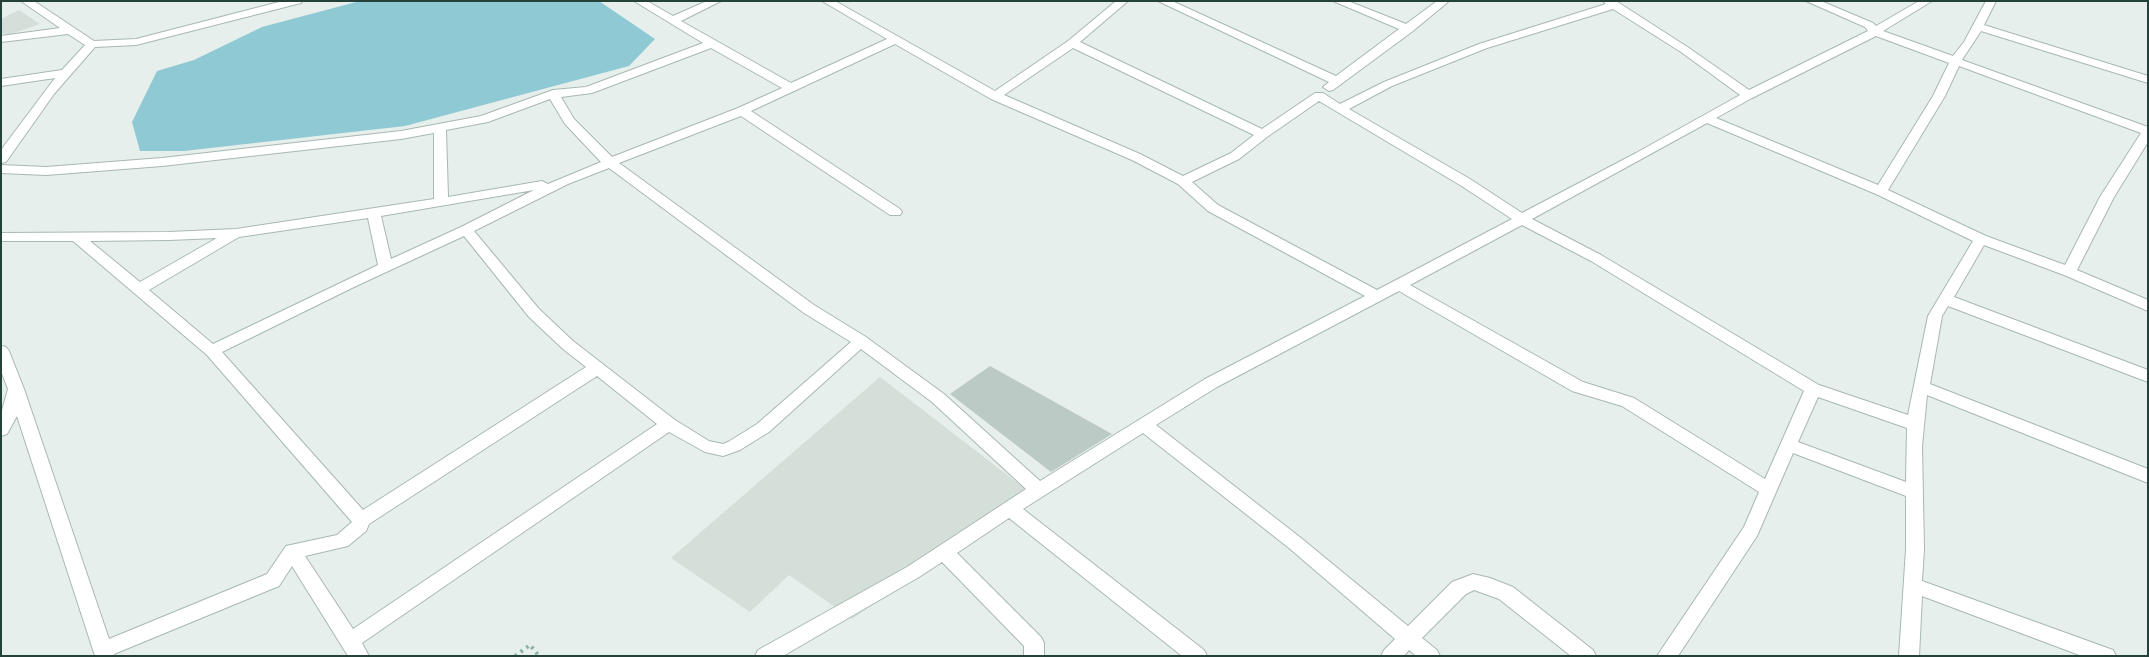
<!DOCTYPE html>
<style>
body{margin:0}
#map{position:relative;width:2149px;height:657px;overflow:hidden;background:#e6efeb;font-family:"Exo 2",sans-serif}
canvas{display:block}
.frame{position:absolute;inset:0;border:2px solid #24423a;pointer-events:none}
</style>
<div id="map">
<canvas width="2149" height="657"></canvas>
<div class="frame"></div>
</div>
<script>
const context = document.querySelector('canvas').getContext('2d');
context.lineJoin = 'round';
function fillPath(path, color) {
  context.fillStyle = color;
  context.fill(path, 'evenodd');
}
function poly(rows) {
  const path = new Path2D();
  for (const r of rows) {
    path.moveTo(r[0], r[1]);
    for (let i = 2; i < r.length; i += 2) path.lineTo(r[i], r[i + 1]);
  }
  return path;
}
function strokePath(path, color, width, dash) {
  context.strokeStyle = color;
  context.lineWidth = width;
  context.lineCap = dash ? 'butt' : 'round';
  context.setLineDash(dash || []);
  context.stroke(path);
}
const built = poly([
 [19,10,40,24,8,35,1,33,1,19],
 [880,377,1032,494,852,619,789,575,750,612,671,558]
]);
const water = poly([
 [360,1,599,1,655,39,629,66,405,126,184,151,140,151,132,122,157,71,194,60,262,27]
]);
const building = poly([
 [990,366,1112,434,1051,472,950,394]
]);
const path = poly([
 [515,656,530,645,539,656]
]);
const minor = poly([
 [21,1,34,1,94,41,136,39,283,1,302,1,301,3,136,45,95,47,54,94,6,162,1,163,1,150,55,78,1,86,1,79,62,70,85,45,68,34,1,42,1,36,60,28,21,1],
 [634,1,647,1,673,16,707,1,721,1,681,21,791,83,887,39,822,1,835,1,995,91,1068,41,1116,1,1128,1,1080,42,1262,129,1315,93,1323,93,1340,104,1384,82,1479,44,1606,4,1603,1,1616,1,1689,48,1749,90,1868,31,1865,27,1806,1,1821,1,1873,23,1876,26,1919,1,1932,1,1883,31,1953,56,1964,42,1986,1,1996,1,1984,25,2148,76,2148,83,1981,31,1962,60,2148,127,2148,142,2114,197,2077,270,2148,300,2148,311,2064,275,1984,245,1954,297,2148,370,2148,382,1948,306,1942,316,1930,384,2148,469,2148,483,1927,395,1922,446,1924,549,1922,581,2113,650,2116,656,2082,656,1922,596,1919,656,1899,656,1906,549,1906,496,1793,453,1757,536,1678,656,1657,656,1744,527,1759,492,1622,406,1572,391,1399,291,1217,387,1156,425,1301,538,1408,626,1452,582,1473,574,1490,578,1513,587,1593,650,1596,656,1571,656,1499,599,1474,590,1466,594,1422,638,1437,650,1440,656,1416,656,1409,650,1404,656,1381,656,1384,650,1395,639,1289,548,1143,433,1023,509,1204,650,1207,656,1182,656,1009,518,957,553,1041,637,1044,643,1044,656,1024,656,1024,646,942,562,919,577,783,656,755,656,758,650,907,567,1026,489,932,402,861,349,769,432,740,450,723,456,705,452,669,432,362,643,369,656,348,656,292,566,279,586,114,654,115,656,95,656,17,416,7,434,1,436,1,414,8,389,1,371,1,346,6,347,9,351,24,389,109,639,267,574,286,546,337,535,352,522,207,355,73,241,1,241,1,233,169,232,236,229,434,199,434,133,401,139,162,166,46,175,1,173,1,165,46,167,162,158,401,131,481,116,553,90,586,87,703,43,634,1],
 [1613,9,1681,52,1740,95,1636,153,1522,213,1470,179,1349,109,1392,86,1487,48,1613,9],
 [1876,36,1949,63,1933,96,1878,185,1716,118,1752,98,1876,36],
 [895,44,991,99,1132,160,1178,184,1208,211,1365,296,1205,379,1040,481,944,394,866,337,814,305,619,163,741,116,890,215,900,215,902,212,900,209,751,111,895,44],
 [711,48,782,88,738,108,612,157,574,119,561,97,592,93,711,48],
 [1073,48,1254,135,1231,153,1183,176,1140,154,1004,95,1073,48],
 [1959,66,2141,133,2100,197,2065,265,1986,236,1888,190,1945,96,1959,66],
 [550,99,565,124,601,162,548,184,542,181,448,197,446,130,488,122,550,99],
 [1319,101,1460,185,1512,219,1377,290,1218,205,1192,182,1239,159,1267,137,1319,101],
 [1707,123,1876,194,1973,241,1928,316,1908,415,1819,385,1601,255,1532,219,1707,123],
 [609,168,804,313,851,342,757,424,728,442,723,444,709,441,675,420,573,341,539,309,474,231,568,184,609,168],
 [534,190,461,227,391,259,381,216,534,190],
 [368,218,378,265,213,344,149,290,239,237,368,218],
 [1522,225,1591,261,1804,391,1765,479,1634,398,1583,382,1410,285,1522,225],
 [464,236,529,317,563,349,586,367,363,510,222,352,356,286,464,236],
 [217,238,140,282,90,241,169,240,217,238],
 [597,376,657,424,353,629,305,556,348,546,366,531,369,524,597,376],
 [1818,397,1907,428,1906,482,1798,442,1818,397],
 [1158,1,1172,1,1336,76,1399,29,1333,1,1348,1,1406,24,1437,1,1449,1,1413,31,1333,90,1329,91,1323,87,1329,82,1158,1]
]);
fillPath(built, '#d4dfda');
fillPath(water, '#8ec9d4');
fillPath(building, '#bbcac4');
strokePath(minor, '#a8b8b2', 2);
strokePath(path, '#86b3a5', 4, [2.5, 4.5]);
fillPath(minor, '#fff');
</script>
